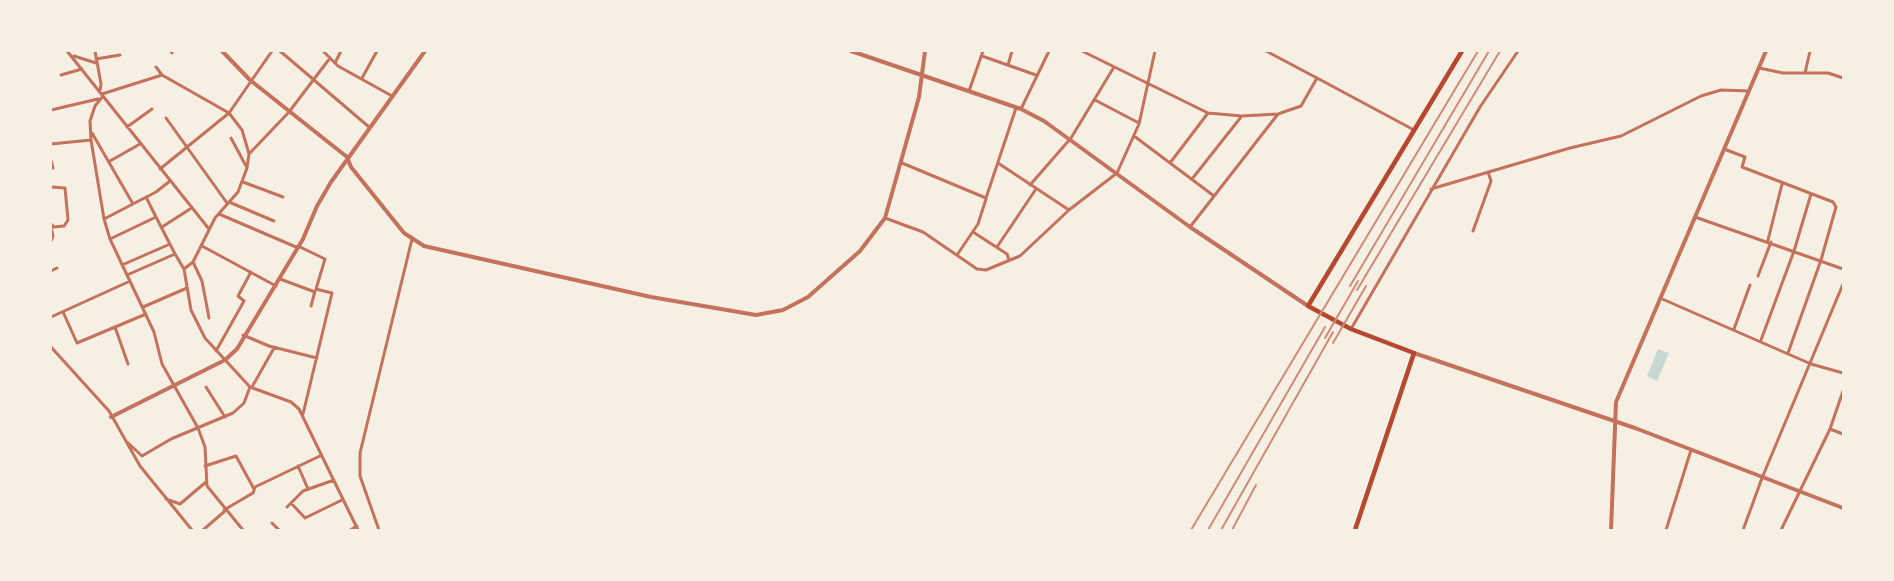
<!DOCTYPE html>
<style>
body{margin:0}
#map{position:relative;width:1894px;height:581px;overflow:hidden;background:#f6efe4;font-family:"IBM Plex Sans",sans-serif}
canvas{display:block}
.frame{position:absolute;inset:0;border:52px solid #f6efe4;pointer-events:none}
</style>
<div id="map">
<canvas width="1894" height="581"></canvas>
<div class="frame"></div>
</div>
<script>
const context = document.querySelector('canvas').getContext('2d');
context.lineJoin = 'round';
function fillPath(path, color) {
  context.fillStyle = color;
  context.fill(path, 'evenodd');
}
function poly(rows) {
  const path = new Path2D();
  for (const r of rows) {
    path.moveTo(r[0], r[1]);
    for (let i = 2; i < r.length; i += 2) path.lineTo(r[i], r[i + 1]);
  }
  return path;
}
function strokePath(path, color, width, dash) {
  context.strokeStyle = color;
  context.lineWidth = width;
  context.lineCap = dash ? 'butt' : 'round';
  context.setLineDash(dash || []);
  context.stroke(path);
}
const water = poly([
 [1658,349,1669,353,1657,381,1647,376]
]);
const minor = poly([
 [67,51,209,229],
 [95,51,101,84,100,90],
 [171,51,172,53],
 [280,51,369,127],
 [323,51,338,66,392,96],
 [1082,51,1208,113,1242,116,1278,114,1301,106,1317,78,1414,130],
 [1266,51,1317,78],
 [74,56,96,63],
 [982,56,1036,75],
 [96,59,120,55],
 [335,63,341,51],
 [1008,65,1012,51],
 [156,67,162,75],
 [1759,68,1783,73,1828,73,1843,78],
 [1805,73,1810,51],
 [61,75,82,69],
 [362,78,377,51],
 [969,91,983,51],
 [102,94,162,75,229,113,242,130,249,154],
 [103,96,95,106,90,121,91,140,104,219,110,239,154,332,162,364,198,428,205,447,207,486,243,530],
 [1095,100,1139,123],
 [1021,109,1049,51],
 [51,110,98,99],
 [166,118,227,203],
 [127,127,152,109],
 [92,133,133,204],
 [1134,136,1214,196],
 [231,138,246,166],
 [51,144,91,140],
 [1724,149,1745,157,1742,167,1833,202,1836,207,1821,260,1788,353],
 [51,161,53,168],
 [110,161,140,144],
 [902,163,986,198,1016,108],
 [998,163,1069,210],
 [1170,163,1208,113],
 [160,169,229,113,272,51],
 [1192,179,1241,117],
 [243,182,283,197],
 [1030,185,1071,138,1114,67],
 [51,187,65,188,68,220,64,226,54,227,51,224],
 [1431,189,1570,148,1621,136,1701,96,1721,90,1749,91],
 [146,197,156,217],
 [229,202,274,221],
 [219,214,296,247],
 [1695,217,1843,269],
 [885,218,923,232,977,269,986,270,1020,256,1069,210,1117,173,1139,124,1155,51],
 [104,219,156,192,170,181],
 [51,227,53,236,51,241],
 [162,227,190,209],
 [1190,227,1278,114],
 [1473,231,1491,181,1488,172],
 [973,232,1007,254,1009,260],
 [110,239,156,217,175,254],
 [1768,240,1782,184],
 [202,246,276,286],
 [298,246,325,259,316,289,332,293,303,414],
 [997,247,1036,189],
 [957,255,978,224,986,199],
 [193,262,202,281,209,318],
 [122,265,170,244],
 [184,269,191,310,205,338,250,387,291,402,299,409,358,530],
 [51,271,57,268],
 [127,275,175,254,184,269,193,262,215,218,238,192,247,168,249,154,289,112,330,58],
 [1758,276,1771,242],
 [280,279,315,292],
 [1660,298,1811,364,1843,373],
 [311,306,315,291],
 [143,307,187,288],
 [63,312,77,343,146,314],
 [51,317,128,282],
 [115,327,128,364],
 [1351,329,1480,107,1518,51],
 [1734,329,1750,285],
 [243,335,269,346,317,358],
 [1761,340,1794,251,1811,194],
 [51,347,109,411,140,466,192,530],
 [216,351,244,301,238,296,251,272],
 [206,387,225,417],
 [252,387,274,348],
 [1830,429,1843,434],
 [127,442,142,456,171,439,233,413,244,403,250,387],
 [205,466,236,456,254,489],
 [298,466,308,489],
 [166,499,180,504,206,482],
 [291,503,305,518,342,500],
 [287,507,303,491,334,480],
 [224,510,253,493,255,487,322,455],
 [272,523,279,530],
 [203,530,225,511],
 [350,530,357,526],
 [379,530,360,476,360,453,412,239],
 [1666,530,1691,450],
 [1743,530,1762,478,1843,284],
 [1781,530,1830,429,1843,391]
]);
const tertiary = poly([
 [222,51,250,80,347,157,351,167,404,233,424,246,651,297,756,315,783,310,808,297,860,251,885,218,919,97,925,51],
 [851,51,1021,109,1044,121,1190,227,1308,306],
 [1414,353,1635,428,1843,508],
 [111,417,225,360,237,349,303,239,317,206,331,182,425,51],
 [1611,530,1616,402,1766,51]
]);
const secondary = poly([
 [1355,530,1414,353,1351,329,1308,306,1462,51]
]);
const rail = poly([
 [1350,286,1489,51],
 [1357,290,1500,51],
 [1325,338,1358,281],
 [1333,343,1366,286],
 [1191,530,1478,51],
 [1208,530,1325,327],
 [1221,530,1333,332],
 [1232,530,1256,485]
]);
fillPath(water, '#c9d6d2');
strokePath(minor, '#c5725c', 3);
strokePath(tertiary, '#c5725c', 4);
strokePath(secondary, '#b5482f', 4.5);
strokePath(rail, '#cf8b77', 2);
</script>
